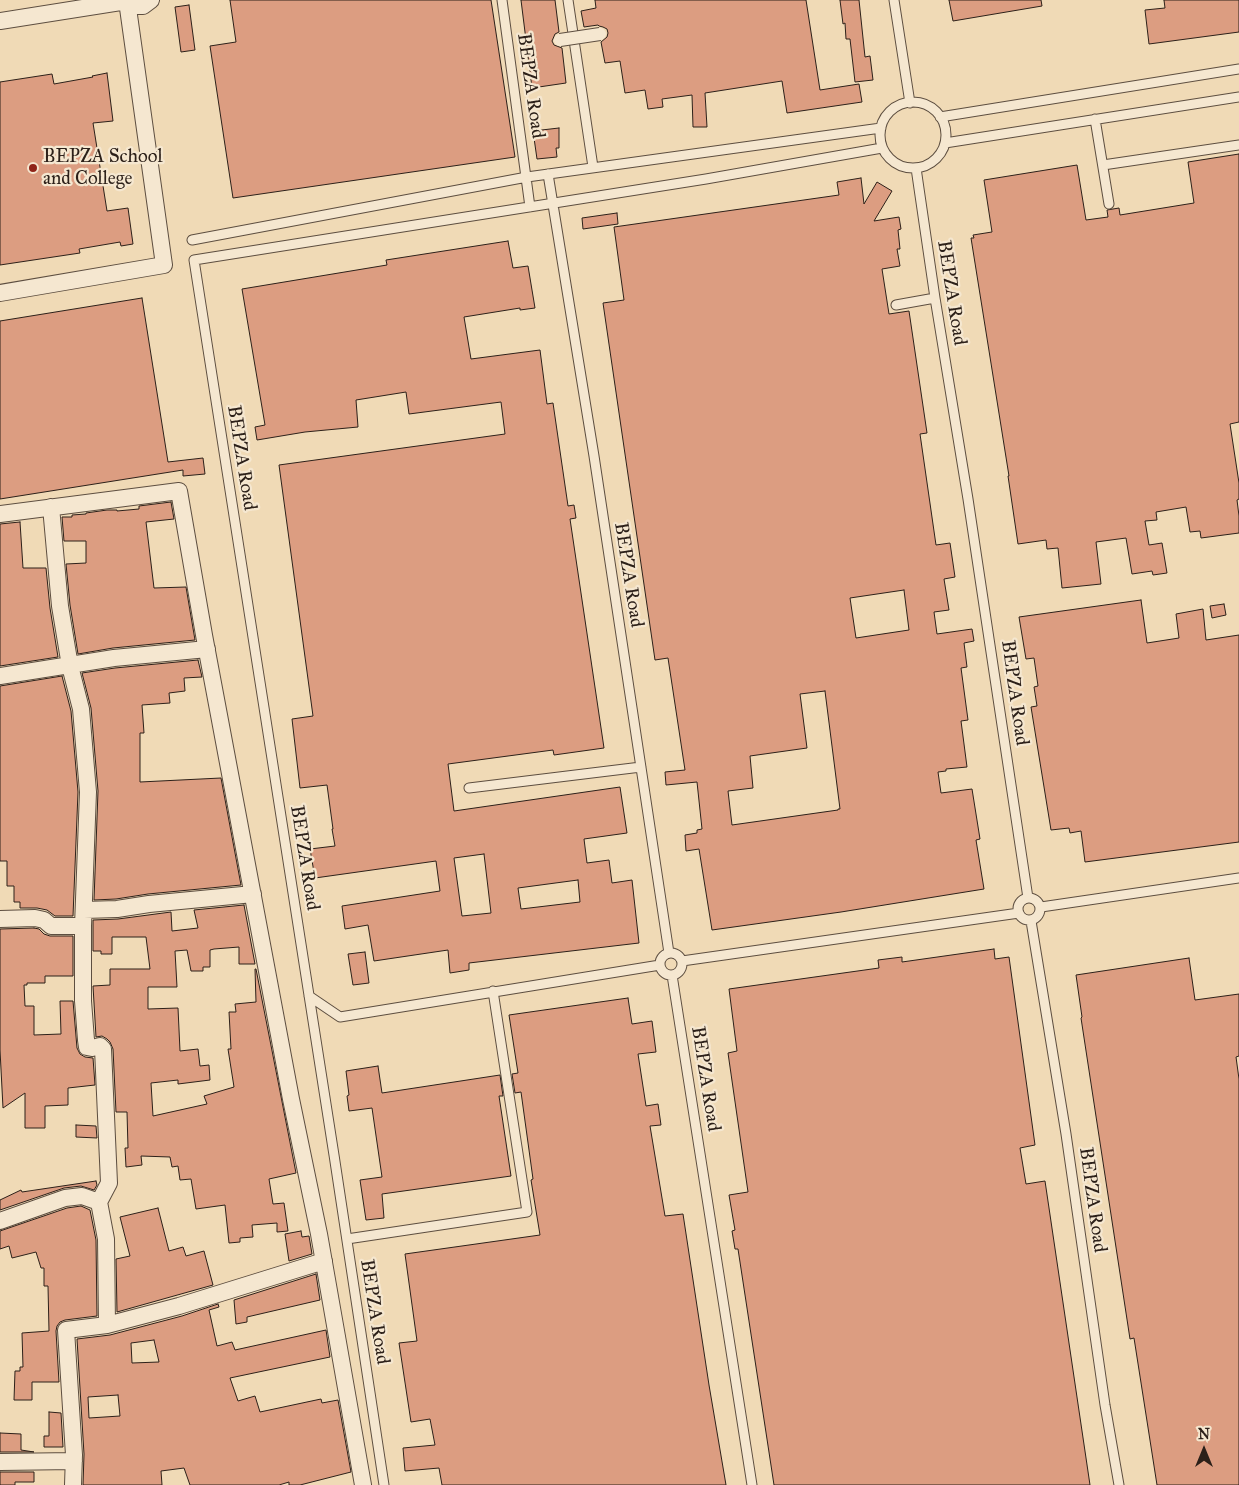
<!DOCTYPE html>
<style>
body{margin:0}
#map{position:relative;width:1239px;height:1485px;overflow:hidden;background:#f0dab6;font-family:"IM FELL Great Primer",serif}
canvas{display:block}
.north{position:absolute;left:1179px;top:1425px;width:50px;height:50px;-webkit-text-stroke:4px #f5e7d0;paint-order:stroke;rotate:0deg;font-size:14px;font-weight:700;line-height:20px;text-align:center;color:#2c2019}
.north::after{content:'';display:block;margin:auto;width:18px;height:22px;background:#2c2019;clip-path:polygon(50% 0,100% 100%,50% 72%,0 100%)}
</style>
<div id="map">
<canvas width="1239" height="1485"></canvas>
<div class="north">N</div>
</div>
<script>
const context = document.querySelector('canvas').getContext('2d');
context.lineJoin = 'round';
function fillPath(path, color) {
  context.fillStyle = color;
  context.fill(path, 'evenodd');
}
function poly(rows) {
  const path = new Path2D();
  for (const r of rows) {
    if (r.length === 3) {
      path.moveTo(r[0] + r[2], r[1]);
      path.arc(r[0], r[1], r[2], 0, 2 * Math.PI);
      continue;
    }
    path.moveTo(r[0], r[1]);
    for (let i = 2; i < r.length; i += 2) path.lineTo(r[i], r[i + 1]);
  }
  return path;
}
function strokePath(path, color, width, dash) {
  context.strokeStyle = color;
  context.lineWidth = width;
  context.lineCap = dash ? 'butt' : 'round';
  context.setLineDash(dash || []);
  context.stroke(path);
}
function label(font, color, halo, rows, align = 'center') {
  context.font = font + ' "IM FELL Great Primer",serif';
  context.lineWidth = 4.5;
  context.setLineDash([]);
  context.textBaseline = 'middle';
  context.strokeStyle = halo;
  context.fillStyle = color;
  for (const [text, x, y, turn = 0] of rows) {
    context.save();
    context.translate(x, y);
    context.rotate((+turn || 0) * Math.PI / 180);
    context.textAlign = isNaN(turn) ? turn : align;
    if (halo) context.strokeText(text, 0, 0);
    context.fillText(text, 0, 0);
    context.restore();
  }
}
const building = poly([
 [230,0,491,0,515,157,233,198,210,46,236,42,230,0],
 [521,0,555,0,559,32,555,34,552,41,554,45,562,48,566,83,532,88,521,0],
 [595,0,806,0,820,90,859,84,862,102,787,113,782,81,705,93,707,127,693,127,692,95,662,99,663,107,648,109,645,90,625,93,620,61,605,63,601,42,607,37,608,33,607,29,603,27,599,26,598,25,584,27,581,11,596,8,595,0],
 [840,0,859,0,865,57,870,56,873,80,855,82,850,39,846,39,845,23,843,24,840,0],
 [949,0,1041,0,1042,6,953,21,949,0],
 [1164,0,1239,0,1239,32,1149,44,1145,10,1165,8,1164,0],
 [189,5,195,50,181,52,175,7,189,5],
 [107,73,113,121,93,123,107,211,128,208,133,244,121,246,120,242,79,249,80,253,0,265,0,82,52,74,54,84,93,77,92,76,107,73],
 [559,128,559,148,556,148,557,157,537,159,533,131,559,128],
 [1239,154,1239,422,1230,424,1239,483,1239,499,1237,500,1239,516,1239,533,1201,538,1200,531,1190,532,1186,507,1156,512,1157,520,1145,521,1149,545,1162,543,1167,573,1153,575,1152,571,1132,574,1126,538,1096,542,1101,584,1062,588,1058,548,1047,549,1046,540,1018,544,1008,476,1009,476,971,238,974,238,973,235,992,232,984,180,1077,165,1086,220,1108,217,1107,210,1119,208,1120,215,1194,203,1188,162,1239,154],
 [861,178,864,204,877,182,892,191,874,221,899,217,901,229,898,230,900,249,897,249,900,266,882,269,889,314,909,311,927,433,920,434,936,545,950,543,955,577,944,579,949,610,934,612,937,634,972,629,974,641,964,643,967,667,961,668,968,720,961,721,967,767,946,769,946,771,938,772,941,793,972,789,980,839,976,840,984,889,841,912,712,930,699,849,686,851,685,835,697,833,697,830,702,829,697,782,666,785,665,772,685,770,668,658,655,660,603,303,624,300,614,227,839,195,837,182,861,178],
 [904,590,909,630,856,638,850,598,904,590],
 [825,691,840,809,838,809,838,810,732,825,728,791,753,788,750,756,807,748,800,694,825,691],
 [617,213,618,224,583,229,582,218,617,213],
 [508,241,513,268,528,266,535,308,520,310,520,308,464,317,471,359,540,350,547,404,553,403,568,506,574,505,576,518,570,519,604,748,554,755,553,750,448,764,454,811,620,787,627,833,584,839,587,863,609,860,612,883,632,880,639,943,469,963,469,970,450,973,448,950,374,961,368,925,345,929,342,906,440,891,436,861,315,878,310,849,335,846,332,829,333,829,327,785,300,788,292,719,313,716,279,465,505,434,501,402,409,414,406,392,356,400,358,427,305,432,257,440,255,427,265,425,242,289,387,265,386,260,508,241],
 [484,854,491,913,462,916,454,858,484,854],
 [578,880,580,902,521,909,518,888,578,880],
 [142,298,168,462,203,458,205,474,183,476,183,470,0,499,0,321,142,298],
 [171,502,174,519,146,522,154,588,186,587,195,640,113,648,78,654,70,605,66,564,86,563,86,541,64,541,62,517,72,517,72,515,86,514,86,513,107,510,117,510,117,511,139,509,139,506,171,502],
 [20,522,23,568,46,568,50,608,58,657,0,666,0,524,20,522],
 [1141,600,1147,643,1179,638,1176,614,1203,609,1206,640,1239,635,1239,842,1085,862,1081,831,1070,833,1069,828,1051,830,1031,707,1037,706,1034,687,1038,686,1034,658,1026,659,1019,617,1141,600],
 [1224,604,1226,615,1212,618,1210,606,1224,604],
 [198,660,202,677,184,678,185,691,169,693,170,703,142,705,144,733,140,733,140,782,221,778,241,885,148,894,116,899,94,900,98,791,91,708,82,673,115,668,198,660],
 [62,676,71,711,78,792,73,916,55,916,47,910,37,908,20,908,20,902,14,902,14,886,7,886,7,861,0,861,0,686,62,676],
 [244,905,255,964,239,964,239,947,214,949,210,950,210,967,203,967,203,971,191,971,187,950,175,951,177,987,148,987,148,1009,178,1008,180,1051,198,1049,200,1066,209,1065,210,1080,178,1084,178,1080,151,1083,153,1116,207,1104,204,1096,234,1087,228,1049,231,1049,229,1012,236,1012,235,1004,256,1002,255,969,256,969,296,1173,269,1179,273,1204,284,1203,288,1231,277,1232,277,1223,252,1225,253,1237,240,1238,240,1242,229,1243,225,1205,196,1209,191,1179,180,1180,178,1166,172,1167,170,1157,141,1156,142,1165,126,1167,125,1148,128,1148,127,1112,116,1112,113,1049,110,1042,107,1039,102,1036,96,1037,93,986,110,985,110,969,150,969,146,937,112,937,112,954,101,954,101,951,93,951,93,920,118,919,171,912,172,931,198,928,194,910,244,905],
 [34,928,39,929,44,934,50,936,73,936,73,976,45,976,45,983,27,983,27,985,24,985,25,1006,34,1006,34,1035,61,1034,60,1001,73,1001,77,1048,80,1054,85,1057,93,1058,95,1085,68,1088,68,1105,45,1106,45,1128,25,1128,25,1093,3,1108,0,1050,0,929,34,928],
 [994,949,995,959,1009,957,1035,1145,1020,1148,1026,1184,1045,1181,1090,1485,774,1485,738,1249,735,1249,732,1231,735,1230,729,1195,748,1192,728,1053,737,1051,729,989,879,968,878,960,902,957,902,962,994,949],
 [365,952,369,983,353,985,348,954,365,952],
 [1189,958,1195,1000,1239,994,1239,1056,1236,1057,1239,1079,1239,1485,1157,1485,1134,1338,1130,1339,1081,1018,1082,1017,1076,975,1189,958],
 [628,998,632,1024,652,1021,656,1052,638,1054,646,1106,658,1104,661,1125,650,1126,665,1216,683,1214,709,1385,726,1485,442,1485,439,1468,405,1471,403,1448,435,1445,430,1419,411,1422,399,1343,417,1341,405,1254,540,1235,531,1180,533,1179,521,1092,515,1093,512,1074,518,1073,509,1015,628,998],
 [378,1066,382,1093,500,1075,503,1096,499,1096,511,1176,382,1194,384,1218,366,1220,360,1180,382,1177,372,1108,349,1111,347,1096,349,1095,346,1071,378,1066],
 [76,1125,96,1126,97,1138,76,1137,76,1125],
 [96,1181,97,1185,94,1190,81,1186,64,1188,0,1210,0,1200,21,1190,22,1192,96,1181],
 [81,1206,90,1210,96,1240,97,1316,65,1320,60,1322,57,1326,56,1331,59,1382,32,1382,32,1400,14,1400,15,1371,20,1371,20,1367,23,1367,22,1333,49,1331,48,1286,44,1286,44,1268,41,1268,36,1252,12,1258,9,1246,0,1249,0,1231,67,1208,81,1206],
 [158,1208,169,1251,183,1247,186,1256,204,1251,213,1285,117,1312,116,1259,130,1256,120,1217,158,1208],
 [301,1231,302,1237,309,1236,312,1254,289,1261,285,1234,301,1231],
 [316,1274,320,1300,247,1317,247,1322,236,1324,234,1300,316,1274],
 [218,1304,219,1307,209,1310,217,1346,232,1342,235,1350,326,1330,330,1357,230,1378,238,1401,255,1396,260,1412,321,1399,322,1403,338,1400,351,1472,300,1485,289,1485,289,1482,279,1485,190,1485,184,1468,161,1471,162,1485,83,1485,84,1454,77,1339,110,1335,182,1316,218,1304],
 [154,1340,159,1362,132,1363,131,1343,154,1340],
 [118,1395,120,1416,89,1418,88,1397,118,1395],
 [49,1412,61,1413,63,1447,44,1447,44,1436,49,1436,49,1412],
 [0,1433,21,1434,21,1450,34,1452,0,1452,0,1433],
 [0,1472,34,1472,34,1482,15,1482,15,1485,0,1485,0,1472]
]);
const service = poly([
 [502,0,530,207],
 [568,0,593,167],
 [894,0,910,103],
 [913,135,33],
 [940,117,1239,69],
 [1095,119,1109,204],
 [945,143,1239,97],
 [1103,165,1239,145],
 [916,168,935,298,968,499,1028,898],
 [548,174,594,456,669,953],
 [192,240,527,177,881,128],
 [896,305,935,298],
 [469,788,641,767],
 [1029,909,11],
 [1041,907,1239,878],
 [1031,921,1066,1134,1105,1405,1119,1485],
 [671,964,11],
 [682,961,1019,913],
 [672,975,752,1485],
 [309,996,340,1017,660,965],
 [347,1239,527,1212,493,991],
 [384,1485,334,1155,194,260,706,179,882,148]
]);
const minor = poly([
 [126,0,131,5,137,6,143,6,151,0],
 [0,21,127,1,164,265,0,293],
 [51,507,60,606,70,666,81,709,88,792,83,926],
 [0,514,179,491,204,635,291,1099,319,1234,363,1485],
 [0,676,114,658,207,649],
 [84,910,117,909,149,904,253,894],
 [0,919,35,918,44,920,51,926,83,926,83,1001,86,1040,87,1047,92,1048,100,1046,103,1049,109,1183,99,1202],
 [0,1221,65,1198,82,1196,99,1202,106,1239,107,1325,179,1306,324,1261],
 [0,1462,74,1461],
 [73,1485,74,1455,66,1330,107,1325]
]);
const pedestrianBridge = poly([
 [560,40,600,34]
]);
const markers = [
 [33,168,5,"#8f2418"]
];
const streetNames = [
 ["BEPZA Road",530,86,82],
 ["BEPZA Road",951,293,81],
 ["BEPZA Road",241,458,81],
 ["BEPZA Road",628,575,81],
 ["BEPZA Road",1014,693,82],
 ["BEPZA Road",304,858,81],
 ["BEPZA Road",705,1079,81],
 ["BEPZA Road",1092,1200,82],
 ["BEPZA Road",374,1312,81]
];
const poiNames = [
 ["BEPZA School",43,157],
 ["and College",43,179]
];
fillPath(building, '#dc9d81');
strokePath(building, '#2c2019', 1);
strokePath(service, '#5d4e40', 11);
strokePath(minor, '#5d4e40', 18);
strokePath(service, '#f5e7d0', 9);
strokePath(minor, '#f5e7d0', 16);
strokePath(pedestrianBridge, '#5d4e40', 14, []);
strokePath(pedestrianBridge, '#f5e7d0', 12);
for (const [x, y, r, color] of markers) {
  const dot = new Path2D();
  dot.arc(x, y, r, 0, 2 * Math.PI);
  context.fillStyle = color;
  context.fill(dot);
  strokePath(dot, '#f5e7d0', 2);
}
label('19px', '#2c2019', '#f5e7d0', streetNames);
label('19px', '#2c2019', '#f5e7d0', poiNames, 'left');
</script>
